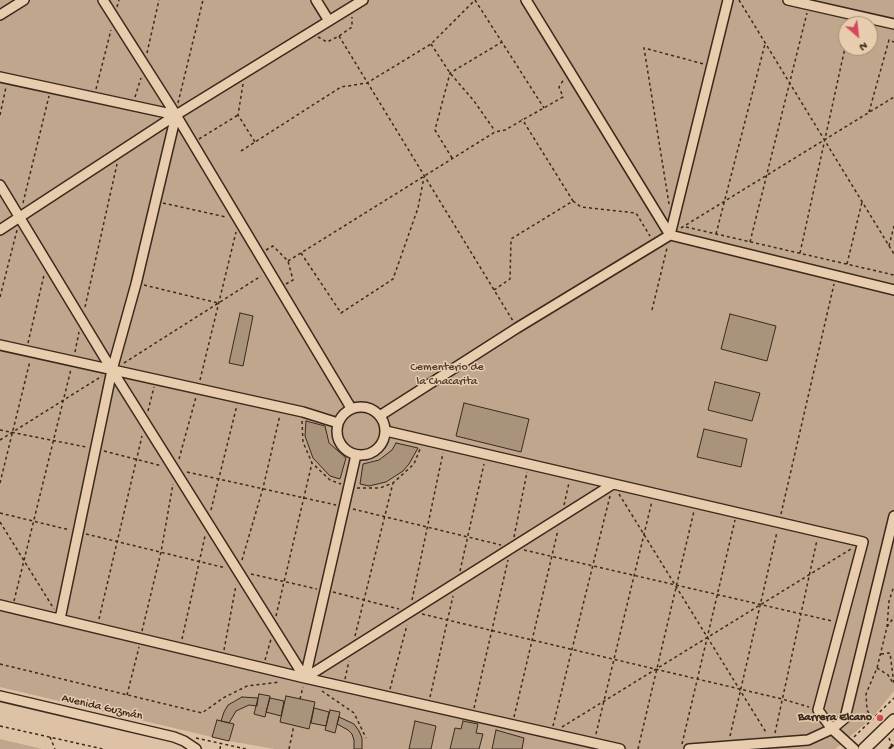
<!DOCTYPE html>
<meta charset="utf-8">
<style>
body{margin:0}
#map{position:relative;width:894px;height:749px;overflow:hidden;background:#ddc2a5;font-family:"Gochi Hand",sans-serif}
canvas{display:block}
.north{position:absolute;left:838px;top:16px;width:40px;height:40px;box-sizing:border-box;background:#e7ccae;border:1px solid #a28b74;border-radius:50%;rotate:152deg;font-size:11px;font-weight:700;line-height:16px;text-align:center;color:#3b2a1e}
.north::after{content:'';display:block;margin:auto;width:14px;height:18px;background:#d1495b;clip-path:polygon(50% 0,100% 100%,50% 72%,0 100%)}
</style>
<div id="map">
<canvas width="894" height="749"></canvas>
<div class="north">N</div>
</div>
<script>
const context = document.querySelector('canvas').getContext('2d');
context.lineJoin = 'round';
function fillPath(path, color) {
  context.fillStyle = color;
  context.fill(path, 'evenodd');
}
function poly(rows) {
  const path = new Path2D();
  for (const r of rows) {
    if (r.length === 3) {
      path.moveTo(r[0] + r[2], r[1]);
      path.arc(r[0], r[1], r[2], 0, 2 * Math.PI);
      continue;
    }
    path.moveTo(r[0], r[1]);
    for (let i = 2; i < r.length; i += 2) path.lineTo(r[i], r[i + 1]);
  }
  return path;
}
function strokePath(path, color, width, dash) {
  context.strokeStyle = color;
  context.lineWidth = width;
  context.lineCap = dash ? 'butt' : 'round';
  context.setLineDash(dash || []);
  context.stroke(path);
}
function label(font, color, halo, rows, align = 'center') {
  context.font = font + ' "Gochi Hand",sans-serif';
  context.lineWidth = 3;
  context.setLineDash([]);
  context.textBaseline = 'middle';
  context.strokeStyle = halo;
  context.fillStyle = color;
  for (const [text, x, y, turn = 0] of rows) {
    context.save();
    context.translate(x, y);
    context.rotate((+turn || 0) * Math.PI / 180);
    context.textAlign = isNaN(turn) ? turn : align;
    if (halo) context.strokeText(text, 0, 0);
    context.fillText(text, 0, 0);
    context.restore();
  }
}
const green = poly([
 [0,0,894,0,894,691,872,718,835,749,275,749,229,741,0,687],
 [846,24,870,24,870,48,846,48],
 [0,739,42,749,0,749]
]);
const building = poly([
 [240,313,253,316,243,366,229,363,240,313],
 [730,314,776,326,767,361,721,349,730,314],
 [715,382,760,393,752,421,708,410,715,382],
 [464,403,529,419,521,452,456,436,464,403],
 [306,421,325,426,329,443,346,458,340,479,330,476,313,458,305,436,306,421],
 [704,429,747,439,741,467,697,457,704,429],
 [396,443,418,448,409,464,403,471,386,482,369,486,360,484,363,464,379,460,392,450,396,443],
 [259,694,270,696,265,717,254,714,259,694],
 [286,696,315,702,309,729,280,722,286,696],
 [242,697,258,698,257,706,249,705,236,711,229,723,221,721,224,712,228,705,242,697],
 [270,698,284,701,281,716,266,712,270,698],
 [314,708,329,712,326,726,311,723,314,708],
 [330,710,340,712,335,733,325,730,330,710],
 [339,717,354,724,359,731,362,738,362,749,354,749,354,740,352,734,348,730,337,724,339,717],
 [217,720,234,724,229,741,212,737,217,720],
 [415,721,436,726,431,749,409,749,415,721],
 [463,721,478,724,476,733,483,734,479,749,450,749,455,728,461,729,463,721],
 [496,730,524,738,522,749,492,749,496,730]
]);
const path = poly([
 [475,0,544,108],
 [739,0,894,254],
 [117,7,119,0],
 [339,36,513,321],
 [318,37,327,42,339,36,352,27,352,17],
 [431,44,450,73,474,101,495,131],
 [147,53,159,0],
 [243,84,238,115,255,142],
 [96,89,111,30],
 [135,97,141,78],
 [178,103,203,0],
 [869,112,889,40,894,42],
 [0,115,6,87],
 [199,139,238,115],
 [241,151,341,87,367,83,431,44,475,0],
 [452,158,435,130,450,73,502,42],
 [573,201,581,207,636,213,650,236],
 [23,203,49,96],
 [163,203,226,217],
 [669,204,644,48,704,64],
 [686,227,894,275],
 [681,228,894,97],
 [716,234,765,44],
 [750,242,807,13],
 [889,246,894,226],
 [266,250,273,246,288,261,293,280,286,284],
 [301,253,341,313,393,279,418,208,424,177],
 [800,253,846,43],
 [288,261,495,132,505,130,563,97,559,87,564,79],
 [847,264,862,202],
 [144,285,218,303],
 [494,290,510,279,511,239,573,201,522,119],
 [0,297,17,230],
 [85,307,117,164],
 [652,310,667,248],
 [28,343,44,275],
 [75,352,79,332],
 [124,363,261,276],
 [200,380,236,232],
 [148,411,154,387],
 [302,421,303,442,312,463,330,480,341,484],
 [0,430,86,447],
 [0,440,102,376],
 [104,451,162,466],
 [179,459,196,397],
 [187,472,336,505],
 [0,483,30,361],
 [357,488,380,488,393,483,414,464,420,449],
 [619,494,767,734],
 [564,505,569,483],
 [353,509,501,545],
 [211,510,237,405],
 [0,513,70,530],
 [781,514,834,284],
 [0,522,54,609],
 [86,534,226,568],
 [514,537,527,472],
 [524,550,832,621],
 [242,560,263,488,280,415],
 [460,571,484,464],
 [251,574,317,589],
 [333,592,399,609],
 [412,600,443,453],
 [14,601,71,369],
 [422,614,782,699,809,707],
 [276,616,312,463],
 [99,619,142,436],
 [887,627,889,601,894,586],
 [142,631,161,552,173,484],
 [355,636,393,483],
 [182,639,205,536],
 [224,650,236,585],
 [881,654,890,653,894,684],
 [265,660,271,639],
 [0,664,202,713,223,698,247,686,280,682],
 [877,668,888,675,893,683],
 [345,679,349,661],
 [390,689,407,625],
 [322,691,354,713,366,738],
 [127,695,139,647],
 [430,697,453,596],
 [300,699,303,687],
 [474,708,508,560],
 [514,717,558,530],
 [872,718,867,710,866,694,877,668,887,627,894,617],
 [0,726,103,749],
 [553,726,610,496],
 [562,727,851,549],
 [775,733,817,540],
 [596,734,652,501],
 [730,736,777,532],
 [50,737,55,749],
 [854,737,894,698],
 [196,738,246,749],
 [889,738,893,749],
 [682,744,735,520],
 [220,749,221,743],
 [289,749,294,725],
 [638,749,694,511]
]);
const minor = poly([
 [103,0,176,115,351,408],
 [316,0,329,21],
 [526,0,670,235,894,290],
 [788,0,894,24],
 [0,15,24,0],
 [0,77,176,115],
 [0,185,112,370,305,678],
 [0,230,176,115,363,0],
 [0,345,303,412,338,423],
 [361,431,24],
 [381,415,517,328,670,235,728,0],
 [386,431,863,542,818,710,832,729,854,749],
 [0,605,305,678,620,749],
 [60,619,112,370,136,284,176,115],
 [305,678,613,484],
 [305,678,356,455],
 [0,696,174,737,184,741,196,749],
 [689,749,808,740,832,729,845,718,894,516]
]);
const major = poly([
 [864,749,894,720]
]);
const rail = poly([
 [889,749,894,744]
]);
const markers = [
 [880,718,4,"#d1495b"]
];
const parkNames = [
 ["Cementerio de",447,368],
 ["la Chacarita",447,382]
];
const streetNames = [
 ["Avenida Guzmán",102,708,13]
];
const poiNames = [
 ["Barrera Elcano",872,718]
];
fillPath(green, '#bfa68c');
fillPath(building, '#aa937b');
strokePath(building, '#3b2a1e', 1);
strokePath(minor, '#3b2a1e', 12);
strokePath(major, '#3b2a1e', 14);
strokePath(path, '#3b2a1e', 1.5, [3, 3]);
strokePath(minor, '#e7ccae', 9);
strokePath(major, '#e7ccae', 11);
strokePath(rail, '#3b2a1e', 2.5, [6, 3]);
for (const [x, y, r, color] of markers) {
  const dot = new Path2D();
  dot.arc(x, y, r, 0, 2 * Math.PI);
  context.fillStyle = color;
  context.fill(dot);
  strokePath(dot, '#e7ccae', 1.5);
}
label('12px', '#4f3d2e', '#e7ccae', parkNames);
label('12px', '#3b2a1e', '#e7ccae', streetNames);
label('bold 12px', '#3b2a1e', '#e7ccae', poiNames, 'right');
</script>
